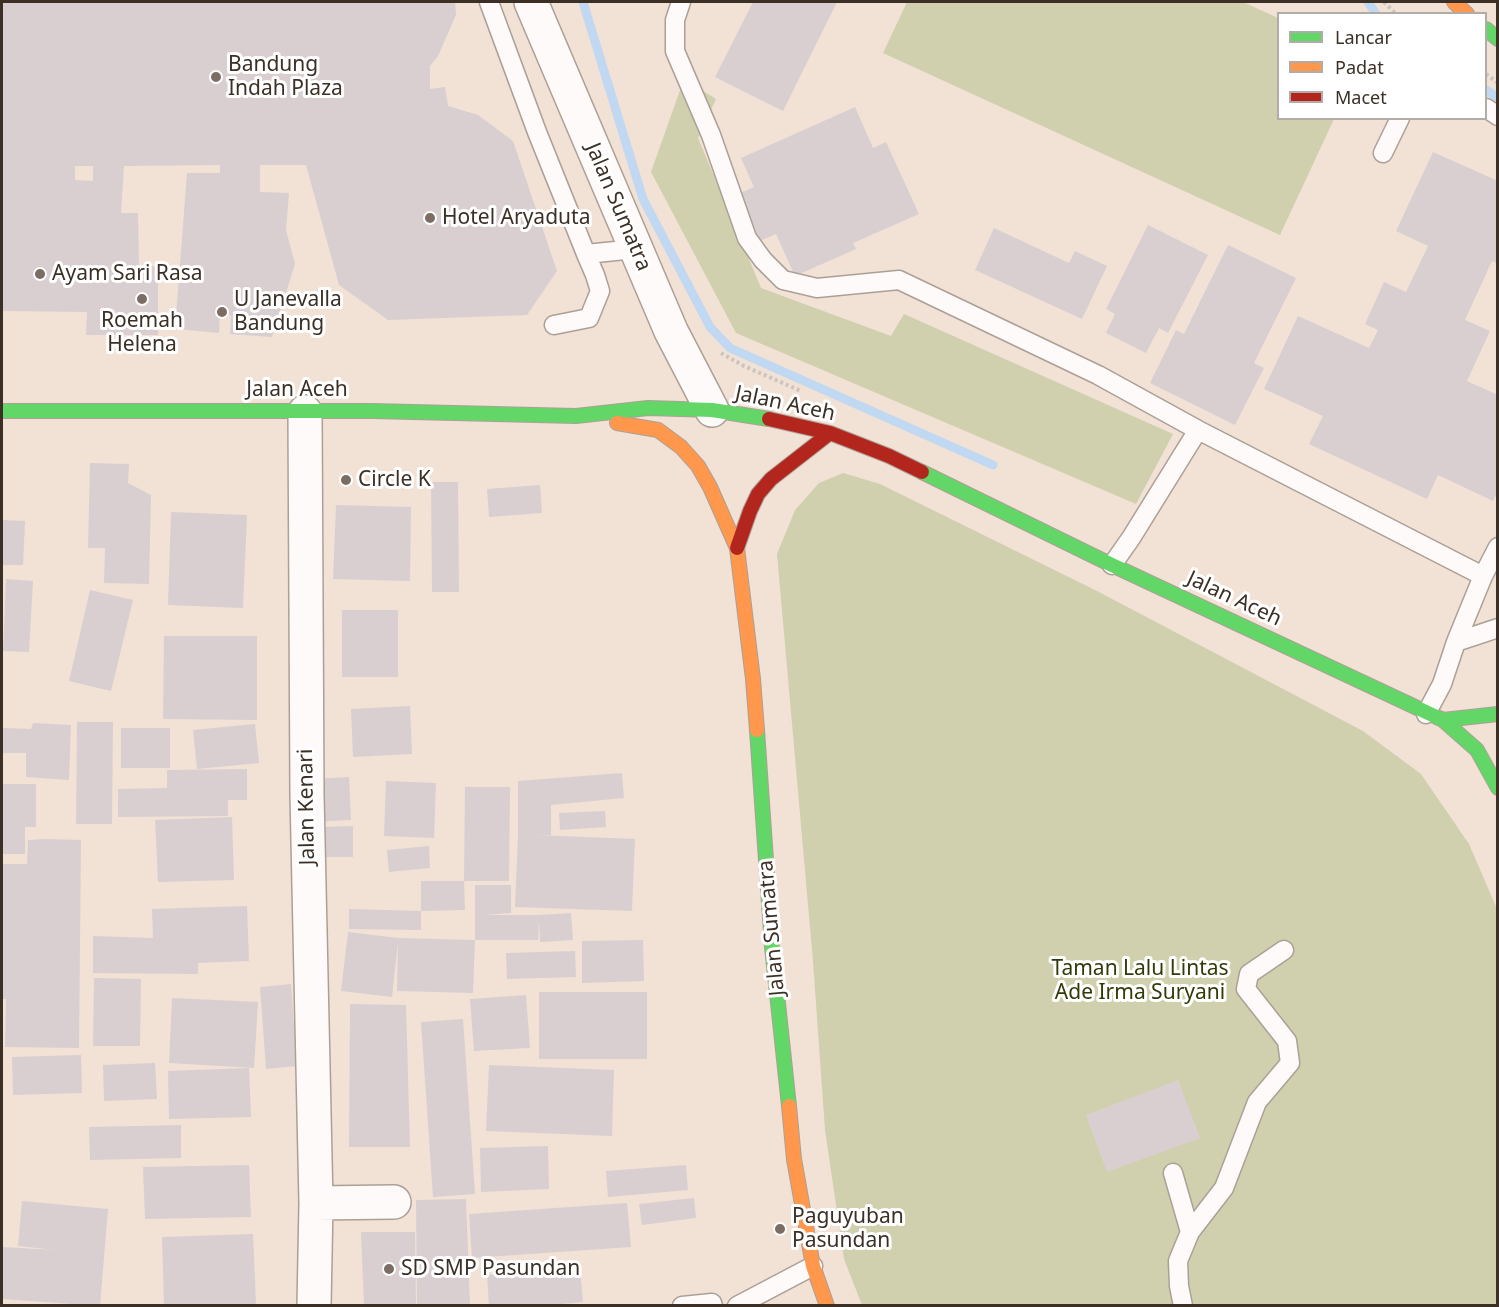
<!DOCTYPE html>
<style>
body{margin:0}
#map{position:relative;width:1499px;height:1307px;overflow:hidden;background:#f2e1d5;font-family:"Noto Sans",sans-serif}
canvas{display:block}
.frame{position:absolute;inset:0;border:3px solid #3b2f26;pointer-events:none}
.legend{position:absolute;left:1277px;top:12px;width:210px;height:108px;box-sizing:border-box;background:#fff;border:2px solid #b1aca8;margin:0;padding:8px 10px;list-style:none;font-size:18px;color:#3b2f26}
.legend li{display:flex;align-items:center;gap:12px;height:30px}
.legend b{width:30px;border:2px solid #b1aca8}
</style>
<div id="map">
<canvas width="1499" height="1307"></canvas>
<div class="frame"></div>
<ul class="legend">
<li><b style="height:8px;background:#63d668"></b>Lancar</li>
<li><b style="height:8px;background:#ff974d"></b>Padat</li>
<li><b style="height:8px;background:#b3261e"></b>Macet</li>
</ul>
</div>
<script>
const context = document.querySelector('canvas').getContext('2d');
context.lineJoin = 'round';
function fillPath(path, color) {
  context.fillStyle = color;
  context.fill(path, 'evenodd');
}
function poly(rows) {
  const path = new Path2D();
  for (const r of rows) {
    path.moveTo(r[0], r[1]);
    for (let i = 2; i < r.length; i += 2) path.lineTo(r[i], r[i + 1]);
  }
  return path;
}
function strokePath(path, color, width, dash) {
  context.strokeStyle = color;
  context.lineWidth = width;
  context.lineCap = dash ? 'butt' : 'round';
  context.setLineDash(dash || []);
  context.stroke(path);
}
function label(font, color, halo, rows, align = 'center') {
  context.font = font + ' "Noto Sans",sans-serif';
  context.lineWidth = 6;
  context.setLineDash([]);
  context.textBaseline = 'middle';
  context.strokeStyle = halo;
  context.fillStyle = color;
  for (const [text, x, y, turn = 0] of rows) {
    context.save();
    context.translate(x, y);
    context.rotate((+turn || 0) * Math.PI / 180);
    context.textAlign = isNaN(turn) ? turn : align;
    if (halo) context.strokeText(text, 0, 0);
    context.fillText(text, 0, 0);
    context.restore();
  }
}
const green = poly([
 [907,2,1243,2,1278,18,1278,118,1334,119,1280,235,883,53],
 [684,79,716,99,698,138,761,288,891,336,904,314,1173,434,1136,504,736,333,651,172],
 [843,473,880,484,1097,591,1363,731,1421,774,1469,844,1497,909,1497,1305,862,1305,844,1259,825,1130,813,961,777,554,795,510,819,483]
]);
const stream = poly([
 [583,2,643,199,710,327,730,348,993,465],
 [1368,2,1376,14],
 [1486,90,1498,98]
]);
const building = poly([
 [2,2,455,2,456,15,438,56,430,66,430,89,445,87,448,106,478,115,513,141,557,271,527,315,388,320,339,285,306,165,260,165,260,192,289,193,286,230,295,264,272,337,230,334,231,315,220,314,219,333,175,329,187,173,220,173,220,165,124,166,121,213,138,213,139,266,158,266,158,335,86,335,87,312,2,311],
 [75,166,93,166,93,181,75,180],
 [753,2,837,2,783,111,715,77],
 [855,107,873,148,886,142,919,214,853,243,856,249,795,276,776,234,755,243,734,196,754,187,741,158],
 [1433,152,1498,181,1498,264,1492,261,1465,320,1490,331,1467,381,1498,395,1498,490,1493,501,1438,475,1427,499,1309,444,1323,416,1264,389,1298,316,1369,348,1378,330,1365,324,1384,282,1406,292,1428,246,1396,231],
 [1148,225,1208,255,1168,333,1159,328,1146,353,1106,333,1115,314,1106,309],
 [994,228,1069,263,1075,251,1107,266,1082,319,975,270],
 [1228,245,1296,278,1254,363,1264,368,1235,425,1150,383,1176,330,1184,334],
 [90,463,129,464,128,483,151,495,149,584,104,583,105,548,88,548],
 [431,482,458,482,459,592,432,592],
 [540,485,542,513,489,517,487,489],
 [336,505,411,507,410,581,333,579],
 [171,512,247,515,243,608,168,605],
 [2,520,25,521,23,565,2,565],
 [6,579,33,581,29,652,3,651],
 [90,590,133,600,111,691,69,681],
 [342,610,398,610,398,677,342,677],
 [164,636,257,636,257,720,163,719],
 [410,706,412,754,353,757,351,709],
 [77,722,113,722,112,824,76,824],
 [33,723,71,725,69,780,26,777,26,753,2,753,2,728,31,729],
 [255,724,259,763,197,769,193,730],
 [121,728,170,728,170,768,121,768],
 [247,769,247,800,228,800,228,816,118,817,118,789,167,788,167,770],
 [622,773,624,798,551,805,551,835,536,835,635,839,632,911,515,907,518,835,518,781],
 [349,777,351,820,312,822,311,779],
 [386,781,436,783,434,838,384,836],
 [2,784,36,784,36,827,25,827,25,854,2,854],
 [465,787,510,787,509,881,464,881],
 [605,811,606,827,560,830,559,813],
 [232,817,234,880,158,882,155,820],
 [353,826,353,857,322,857,322,827],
 [45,839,81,840,79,1048,5,1047,6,999,2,999,2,864,27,864,28,840],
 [429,846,430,868,389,872,387,850],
 [421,881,464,881,465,910,421,911],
 [475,885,511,885,511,913,484,915,538,915,571,913,573,940,540,942,539,920,538,940,475,940],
 [247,906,249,961,198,963,198,974,93,973,93,936,153,938,152,909],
 [349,909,421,911,421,930,349,929],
 [348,932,398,938,475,940,473,993,397,991,398,942,392,997,341,991],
 [643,940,644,981,582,983,582,941],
 [575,951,576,977,507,979,506,953],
 [94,978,141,979,140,1046,93,1046],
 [291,984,297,1066,266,1069,260,987],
 [539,992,647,992,647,1059,539,1059],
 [526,995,530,1048,474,1051,470,999],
 [172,998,258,1002,254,1068,169,1063],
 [350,1004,406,1005,410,1147,349,1147],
 [463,1019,475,1194,433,1197,421,1022],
 [81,1055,82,1093,13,1095,12,1057],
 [155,1063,157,1099,104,1101,103,1065],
 [489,1065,614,1070,612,1136,486,1131],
 [249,1068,251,1117,169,1119,168,1071],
 [1178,1080,1200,1138,1107,1172,1086,1115],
 [181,1125,181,1158,90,1160,89,1127],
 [548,1146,549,1189,481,1192,480,1148],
 [249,1165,251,1217,145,1219,143,1167],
 [686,1165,688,1190,608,1197,606,1171],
 [694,1198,696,1218,642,1225,639,1204],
 [466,1199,470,1306,417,1306,416,1200],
 [22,1201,108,1209,100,1306,2,1299,2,1247,55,1250,18,1246],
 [627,1203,631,1247,472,1258,469,1214],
 [361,1232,415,1232,416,1306,364,1306],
 [253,1234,256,1304,164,1306,162,1237],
 [580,1267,583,1302,538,1306,489,1306,487,1275]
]);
const path = poly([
 [1384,2,1396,14],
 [1486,74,1498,83],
 [721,353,744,366,801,391]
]);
const lane = poly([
 [489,2,537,132,586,254,635,249],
 [681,2,675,20,675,51,711,135,747,238,763,260,783,280,817,288,899,280,1098,375,1198,430,1483,576],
 [1486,108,1498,116],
 [1383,153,1400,118],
 [554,325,589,318,600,291,595,275,586,254],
 [1112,565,1131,538,1198,430],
 [1456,642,1498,628],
 [1426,714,1442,684,1456,642,1483,576,1498,547],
 [1173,1173,1190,1232,1178,1261,1179,1286,1183,1306],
 [1190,1232,1224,1188,1257,1102,1290,1063,1287,1041,1246,989,1249,974,1284,950],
 [682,1306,712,1303,713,1306],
 [737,1306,813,1266]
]);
const street = poly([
 [531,2,671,331,712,410],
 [305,412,307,795,316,1203,314,1306],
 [316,1203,394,1202]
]);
const fast = poly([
 [1486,29,1498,39],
 [2,411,372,411,576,416,648,408,712,410,769,419],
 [922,472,1112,565,1443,720,1498,714],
 [1443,720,1477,750,1498,788],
 [757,730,772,947,789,1106]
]);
const slow = poly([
 [1454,2,1467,14],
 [617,423,658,430,681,447,698,466,710,487,737,548,753,679,757,730],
 [789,1106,794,1159,813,1266,827,1306]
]);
const jam = poly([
 [769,419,830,433,889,456,922,472],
 [737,548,750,511,758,494,771,479,830,433]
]);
const markers = [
 [216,77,6,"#7b6d63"],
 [430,218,6,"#7b6d63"],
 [40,274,6,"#7b6d63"],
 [142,299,6,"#7b6d63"],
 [222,312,6,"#7b6d63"],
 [346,480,6,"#7b6d63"],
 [780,1229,6,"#7b6d63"],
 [389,1269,6,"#7b6d63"]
];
const poiNames = [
 ["Bandung",228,65],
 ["Indah Plaza",228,89],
 ["Hotel Aryaduta",442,218],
 ["Ayam Sari Rasa",52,274],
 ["U Janevalla",234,300],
 ["Bandung",234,324],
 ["Roemah",142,321,"center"],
 ["Helena",142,345,"center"],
 ["Circle K",358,480],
 ["Paguyuban",792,1217],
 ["Pasundan",792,1241],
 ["SD SMP Pasundan",401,1269]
];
const streetNames = [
 ["Jalan Sumatra",618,207,67],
 ["Jalan Aceh",297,390],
 ["Jalan Aceh",785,404,12],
 ["Jalan Aceh",1234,599,25],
 ["Jalan Kenari",307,807,-91],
 ["Jalan Sumatra",772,928,-95]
];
const parkNames = [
 ["Taman Lalu Lintas",1140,969],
 ["Ade Irma Suryani",1140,993]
];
fillPath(green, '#d0d0ae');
strokePath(stream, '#c0d8f1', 9);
fillPath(building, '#d9cfd1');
strokePath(lane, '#aca096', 21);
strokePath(street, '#aca096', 36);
strokePath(fast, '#aca096', 16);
strokePath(slow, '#aca096', 16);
strokePath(jam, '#aca096', 16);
strokePath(path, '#cbc5c1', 4, [3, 3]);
strokePath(lane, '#fdfaf9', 18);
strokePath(street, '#fdfaf9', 33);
strokePath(fast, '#63d668', 14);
strokePath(slow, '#ff974d', 14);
strokePath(jam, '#b3261e', 14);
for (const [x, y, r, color] of markers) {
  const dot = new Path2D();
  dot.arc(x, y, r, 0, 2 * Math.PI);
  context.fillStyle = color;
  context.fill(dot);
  strokePath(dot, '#fff', 2);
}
label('21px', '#3b2f26', '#fff', poiNames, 'left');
label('21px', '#3b2f26', '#fff', streetNames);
label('21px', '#313b07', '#fff', parkNames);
</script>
